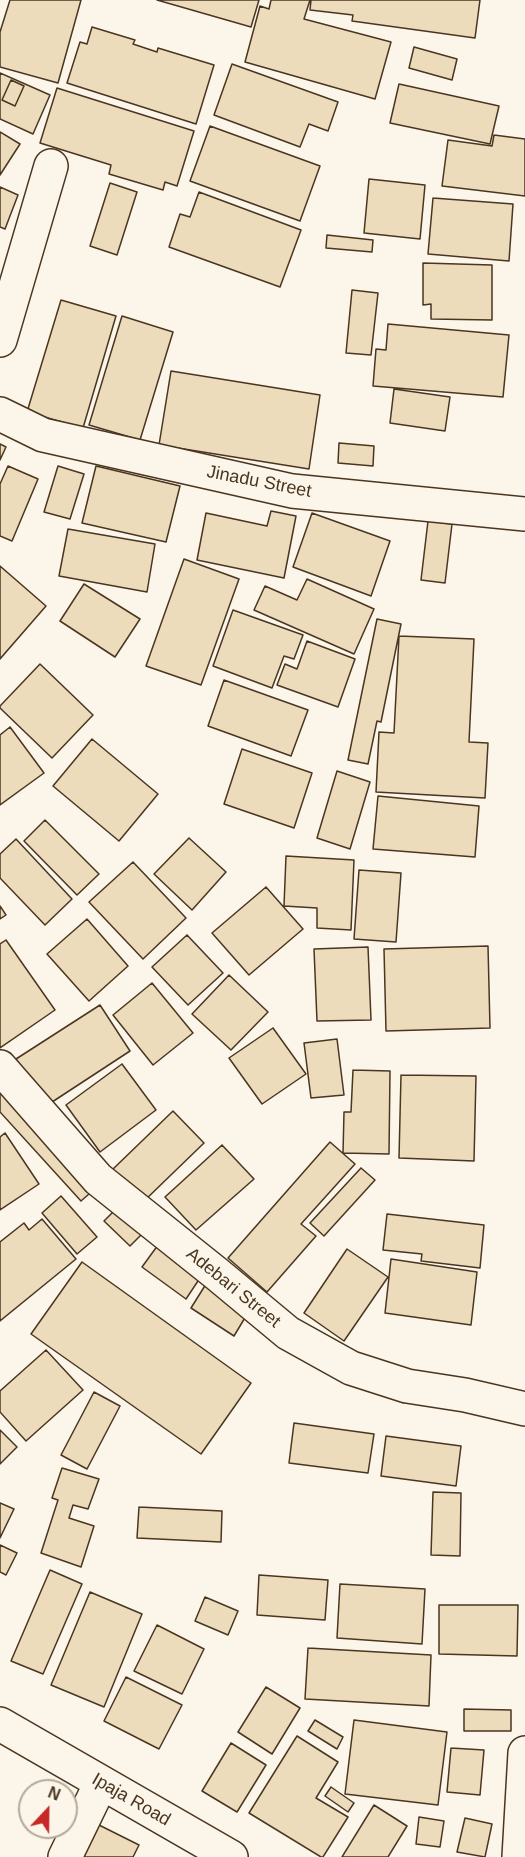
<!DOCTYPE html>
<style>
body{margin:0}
#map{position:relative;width:525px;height:1857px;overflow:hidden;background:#fbf6e9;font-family:Helvetica,sans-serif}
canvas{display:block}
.north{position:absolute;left:18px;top:1779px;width:60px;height:60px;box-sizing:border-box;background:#fbf6e9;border:2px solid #b4a999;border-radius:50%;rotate:22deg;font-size:16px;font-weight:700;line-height:24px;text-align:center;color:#4a3520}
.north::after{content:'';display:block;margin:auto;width:21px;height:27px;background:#c62828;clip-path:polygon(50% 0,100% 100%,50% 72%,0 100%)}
</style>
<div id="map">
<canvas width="525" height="1857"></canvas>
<div class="north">N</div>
</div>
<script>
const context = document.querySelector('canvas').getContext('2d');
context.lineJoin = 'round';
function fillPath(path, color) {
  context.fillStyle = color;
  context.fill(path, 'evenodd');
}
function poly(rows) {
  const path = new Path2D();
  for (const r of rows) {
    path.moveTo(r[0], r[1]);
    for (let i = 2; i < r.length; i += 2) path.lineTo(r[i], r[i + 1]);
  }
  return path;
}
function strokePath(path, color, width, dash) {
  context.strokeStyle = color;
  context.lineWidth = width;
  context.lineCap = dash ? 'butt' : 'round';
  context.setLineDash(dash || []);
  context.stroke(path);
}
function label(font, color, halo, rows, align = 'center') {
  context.font = font + ' Helvetica,sans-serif';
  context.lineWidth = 4.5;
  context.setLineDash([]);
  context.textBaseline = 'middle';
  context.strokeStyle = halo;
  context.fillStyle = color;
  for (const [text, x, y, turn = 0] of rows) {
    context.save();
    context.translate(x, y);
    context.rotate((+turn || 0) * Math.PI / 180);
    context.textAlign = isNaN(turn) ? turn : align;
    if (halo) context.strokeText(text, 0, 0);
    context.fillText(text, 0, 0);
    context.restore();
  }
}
const building = poly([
 [10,0,81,0,58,83,0,67,0,32,10,0],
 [157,0,259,0,251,27,157,0],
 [271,0,310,0,304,19,391,42,375,99,245,62,260,6,269,9,271,0],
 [311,0,480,0,475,38,352,21,353,15,310,10,311,0],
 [92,27,135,40,133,44,157,52,158,48,214,65,196,124,67,83,80,42,87,44,92,27],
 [414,47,457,59,452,80,409,68,414,47],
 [232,64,338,102,328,131,309,124,300,147,214,115,232,64],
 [0,73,50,95,33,134,0,119,0,73],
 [11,80,24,86,15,106,2,100,11,80],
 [11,80,24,86,15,106,2,100,11,80],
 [399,84,499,106,490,144,390,123,399,84],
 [57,88,194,131,177,186,165,182,163,190,109,174,111,165,40,143,57,88],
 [210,126,320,166,300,221,190,181,210,126],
 [0,132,20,144,0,175,0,132],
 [494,135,525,139,525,196,442,186,448,140,492,146,494,135],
 [369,179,425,185,420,239,364,233,369,179],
 [110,183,137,192,117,255,90,246,110,183],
 [0,187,18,195,5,229,0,227,0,187],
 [199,192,301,230,280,287,169,247,180,214,190,217,199,192],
 [433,198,513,204,509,261,428,254,433,198],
 [327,235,373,240,372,252,326,248,327,235],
 [423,263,492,265,492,320,431,319,431,304,423,305,423,263],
 [352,290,378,293,371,355,346,353,352,290],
 [61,300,116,316,83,428,27,412,61,300],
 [122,316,173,332,140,440,89,425,122,316],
 [388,324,509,335,503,397,373,386,376,349,386,350,388,324],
 [171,371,320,395,309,469,159,445,171,371],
 [394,389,450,397,445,431,390,423,394,389],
 [339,443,374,446,373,466,338,463,339,443],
 [0,444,6,447,0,460,0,444],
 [8,466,38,479,12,541,0,536,0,484,8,466],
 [58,466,84,474,70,519,44,512,58,466],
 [96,466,180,486,166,542,82,523,96,466],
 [271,511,296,516,284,578,197,560,206,513,267,526,271,511],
 [312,513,390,541,371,596,293,567,312,513],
 [428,521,452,524,445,583,421,580,428,521],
 [68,529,155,544,147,592,59,576,68,529],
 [184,559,239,579,201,685,146,666,184,559],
 [0,566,46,606,0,659,0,566],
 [307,579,374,609,354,654,254,610,265,586,297,600,307,579],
 [84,584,140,619,115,657,60,621,84,584],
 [233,610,303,635,294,659,284,656,272,688,213,666,233,610],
 [377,619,401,624,381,722,377,721,368,764,348,760,377,619],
 [399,636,474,639,469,742,488,743,485,798,376,792,379,732,394,733,399,636],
 [307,641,355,659,338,707,277,685,285,664,297,669,307,641],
 [40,664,93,715,52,758,0,708,0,706,40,664],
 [224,680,308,710,291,756,208,726,224,680],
 [10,727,44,773,0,805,0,735,10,727],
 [92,739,158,794,119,841,53,786,92,739],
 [242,749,312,773,294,828,224,804,242,749],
 [337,771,370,782,350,849,317,838,337,771],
 [378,796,479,806,475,857,373,849,378,796],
 [45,820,99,874,77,895,24,841,45,820],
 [189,838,226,872,192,910,154,874,189,838],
 [16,839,72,899,45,925,0,878,0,854,16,839],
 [286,856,354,860,351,930,317,928,317,908,284,906,286,856],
 [133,862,186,918,143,959,89,902,133,862],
 [359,870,401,873,396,942,354,939,359,870],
 [266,887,303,929,249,975,212,933,266,887],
 [0,906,6,915,0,919,0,906],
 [87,919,128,966,89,1001,47,954,87,919],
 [187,935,223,973,188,1005,152,967,187,935],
 [6,940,55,1010,0,1048,0,944,6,940],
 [488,946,490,1028,386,1031,384,949,488,946],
 [368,947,371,1020,317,1021,314,949,368,947],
 [229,975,268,1012,231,1050,192,1014,229,975],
 [152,983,193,1033,153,1065,113,1015,152,983],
 [100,1005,130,1051,46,1106,16,1059,100,1005],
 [273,1028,306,1074,262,1104,229,1058,273,1028],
 [337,1039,344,1095,311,1098,304,1043,337,1039],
 [122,1064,156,1110,100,1152,66,1105,122,1064],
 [353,1070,390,1071,389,1154,343,1153,344,1112,351,1112,353,1070],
 [401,1075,476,1076,474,1161,399,1158,401,1075],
 [0,1088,97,1187,81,1201,0,1112,0,1088],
 [173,1111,204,1143,143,1202,112,1170,173,1111],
 [5,1133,39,1184,0,1210,0,1137,5,1133],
 [330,1142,355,1164,301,1224,316,1236,267,1292,228,1258,330,1142],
 [222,1145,254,1179,196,1230,165,1197,222,1145],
 [361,1168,375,1180,324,1236,310,1223,361,1168],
 [61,1196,97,1237,77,1254,42,1213,61,1196],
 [118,1207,143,1233,130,1246,104,1221,118,1207],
 [387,1214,484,1225,480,1268,421,1261,422,1254,383,1250,387,1214],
 [42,1219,76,1259,0,1321,0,1242,24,1223,29,1230,42,1219],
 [158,1245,202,1275,186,1299,142,1267,158,1245],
 [347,1249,388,1277,344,1341,304,1313,347,1249],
 [391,1259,477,1272,471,1325,385,1313,391,1259],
 [82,1262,251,1383,201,1454,31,1334,82,1262],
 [206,1284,249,1311,234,1336,191,1308,206,1284],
 [46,1350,83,1390,26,1441,0,1412,0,1391,46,1350],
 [94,1392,120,1406,87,1469,61,1455,94,1392],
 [294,1423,374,1434,368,1473,289,1463,294,1423],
 [0,1430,17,1447,0,1464,0,1430],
 [386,1436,461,1446,456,1486,381,1476,386,1436],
 [62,1468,99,1479,88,1509,73,1505,69,1518,94,1526,81,1567,41,1553,58,1500,52,1498,62,1468],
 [433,1492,461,1493,460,1556,431,1555,433,1492],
 [0,1503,14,1509,0,1538,0,1503],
 [139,1507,222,1511,221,1542,137,1538,139,1507],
 [0,1545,17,1553,6,1575,0,1572,0,1545],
 [50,1570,82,1584,43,1674,11,1661,50,1570],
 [259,1575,328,1580,325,1620,257,1615,259,1575],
 [340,1584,425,1589,422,1644,337,1638,340,1584],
 [90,1592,142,1614,104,1707,51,1685,90,1592],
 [205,1597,238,1611,228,1635,195,1621,205,1597],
 [439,1605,518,1605,517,1656,439,1654,439,1605],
 [157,1625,204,1649,182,1694,134,1671,157,1625],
 [308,1648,431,1655,429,1706,305,1699,308,1648],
 [126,1677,182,1705,159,1749,104,1721,126,1677],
 [266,1687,300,1708,272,1754,238,1732,266,1687],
 [464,1709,511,1710,511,1731,464,1731,464,1709],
 [315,1720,343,1737,337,1749,308,1731,315,1720],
 [354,1720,447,1732,438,1805,345,1794,354,1720],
 [297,1736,338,1762,316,1798,348,1817,323,1857,321,1857,249,1813,297,1736],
 [231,1743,266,1765,237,1812,202,1791,231,1743],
 [451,1748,484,1750,480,1795,447,1792,451,1748],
 [331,1787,354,1803,348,1812,325,1796,331,1787],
 [374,1805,407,1826,388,1857,342,1857,374,1805],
 [419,1817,444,1821,440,1847,416,1844,419,1817],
 [465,1818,492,1824,485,1857,457,1852,465,1818],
 [91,1821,139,1845,133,1857,73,1857,91,1821]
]);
const minor = poly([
 [0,340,51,166],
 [0,414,43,435,292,491,525,514],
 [0,1067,98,1179,217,1274,288,1333,351,1368,407,1386,465,1395,525,1409],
 [65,1857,101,1783]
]);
const secondary = poly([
 [0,1724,231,1857],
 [519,1857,525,1753]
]);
const streetNames = [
 ["Jinadu Street",259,482,11],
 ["Adebari Street",233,1288,39],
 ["Ipaja Road",131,1800,30]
];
fillPath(building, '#ecdcbc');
strokePath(building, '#4a3520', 1.5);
strokePath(minor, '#4a3520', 36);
strokePath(secondary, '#4a3520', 36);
strokePath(minor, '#fbf6e9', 33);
strokePath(secondary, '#fbf6e9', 33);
label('18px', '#4a3520', '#fbf6e9', streetNames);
</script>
